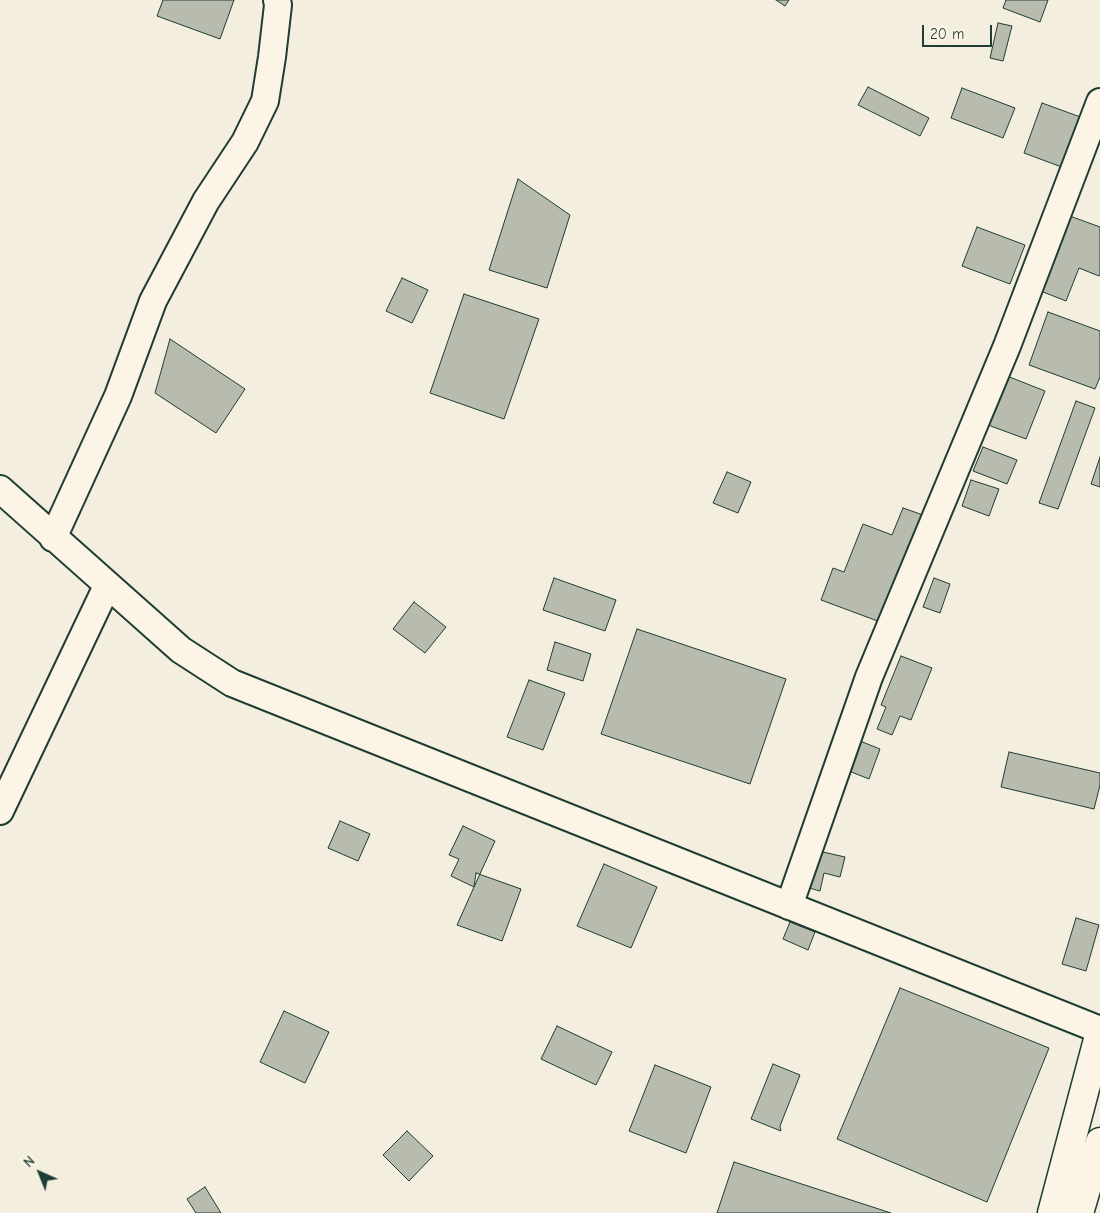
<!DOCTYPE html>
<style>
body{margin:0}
#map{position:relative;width:1100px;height:1213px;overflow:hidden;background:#f3eede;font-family:"Comic Neue",sans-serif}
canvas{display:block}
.north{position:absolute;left:15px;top:1148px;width:50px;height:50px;-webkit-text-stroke:4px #fcf5e5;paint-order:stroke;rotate:316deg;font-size:14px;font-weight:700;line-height:20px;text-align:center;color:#1f3d34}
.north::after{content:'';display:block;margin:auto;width:18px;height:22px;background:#1f3d34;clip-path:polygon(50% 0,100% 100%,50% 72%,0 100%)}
.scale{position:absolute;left:922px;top:25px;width:70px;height:22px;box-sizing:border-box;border:2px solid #1f3d34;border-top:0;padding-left:6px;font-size:15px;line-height:18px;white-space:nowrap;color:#1f3d34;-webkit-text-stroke:4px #fcf5e5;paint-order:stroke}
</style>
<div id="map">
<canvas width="1100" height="1213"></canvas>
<div class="north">N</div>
<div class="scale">20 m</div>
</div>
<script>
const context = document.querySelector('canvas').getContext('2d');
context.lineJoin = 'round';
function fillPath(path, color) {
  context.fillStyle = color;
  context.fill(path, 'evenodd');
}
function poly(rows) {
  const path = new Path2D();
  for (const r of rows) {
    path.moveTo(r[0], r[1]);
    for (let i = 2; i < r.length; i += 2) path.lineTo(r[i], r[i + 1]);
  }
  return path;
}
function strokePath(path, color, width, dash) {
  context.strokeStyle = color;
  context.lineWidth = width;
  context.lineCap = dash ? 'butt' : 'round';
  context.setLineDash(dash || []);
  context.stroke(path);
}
const building = poly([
 [163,0,234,0,220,39,157,16,163,0],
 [776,0,789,0,785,6,776,0],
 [1006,0,1048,0,1040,22,1003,8,1006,0],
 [998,23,1012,26,1003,61,990,58,998,23],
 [868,87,929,118,920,136,858,105,868,87],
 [962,88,1015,108,1003,138,951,118,962,88],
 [1042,103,1086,119,1067,169,1024,153,1042,103],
 [518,179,570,215,547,288,489,270,518,179],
 [1067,215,1100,227,1100,274,1099,276,1079,268,1066,301,1038,290,1067,215],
 [977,227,1025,245,1010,284,962,266,977,227],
 [402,278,428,290,412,323,386,311,402,278],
 [464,294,539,319,504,419,430,393,464,294],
 [1048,312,1100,331,1100,377,1095,389,1029,365,1048,312],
 [170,339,245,389,216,433,155,393,170,339],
 [1007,376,1045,391,1026,439,988,425,1007,376],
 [1076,401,1095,408,1058,509,1039,503,1076,401],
 [983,447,1017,460,1007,484,973,471,983,447],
 [1100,457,1100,487,1091,484,1100,457],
 [727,472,751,482,738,513,713,503,727,472],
 [971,480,999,489,989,516,962,506,971,480],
 [903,508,923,515,883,623,821,600,833,568,844,572,863,524,892,535,903,508],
 [554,578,616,600,605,631,543,610,554,578],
 [934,578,950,584,940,613,923,607,934,578],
 [414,602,446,627,425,653,393,629,414,602],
 [637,629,786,679,750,784,601,734,637,629],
 [555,642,591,654,583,681,547,670,555,642],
 [901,656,932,668,911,720,900,716,892,735,877,729,886,707,881,705,901,656],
 [529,680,565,693,543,750,507,737,529,680],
 [860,741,880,749,869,779,849,771,860,741],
 [1009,752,1100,773,1100,785,1094,809,1001,787,1009,752],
 [340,821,370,834,358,861,328,848,340,821],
 [463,826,495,841,474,887,451,876,459,859,449,855,463,826],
 [814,850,845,857,840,877,824,873,820,891,806,887,814,850],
 [604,864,657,887,631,948,577,926,604,864],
 [476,873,521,889,502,941,457,925,474,887,476,873],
 [1076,918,1099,925,1086,971,1062,964,1076,918],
 [790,922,815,932,808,950,783,939,790,922],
 [900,988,1049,1048,987,1202,837,1139,900,988],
 [284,1011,329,1032,305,1083,260,1062,284,1011],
 [557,1026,612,1052,596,1085,541,1059,557,1026],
 [773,1064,800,1075,780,1126,781,1131,751,1119,773,1064],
 [655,1065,711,1087,686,1153,629,1131,655,1065],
 [407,1131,433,1156,409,1181,383,1155,407,1131],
 [734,1162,891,1213,717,1213,734,1162],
 [205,1187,221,1213,196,1213,187,1199,205,1187]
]);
const street = poly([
 [0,489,181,650,232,683,1100,1030],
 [53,538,118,396,153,301,206,201,245,142,265,101,272,57,278,5,277,0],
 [0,811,107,586],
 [789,906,869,677,1007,346,1100,102]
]);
const highway = poly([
 [1052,1213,1100,1032],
 [1079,1213,1100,1142]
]);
fillPath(building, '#b8bcae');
strokePath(building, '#1f3d34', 1);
strokePath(street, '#1f3d34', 30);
strokePath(highway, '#1f3d34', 31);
strokePath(street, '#fcf5e5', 26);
strokePath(highway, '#fcf5e5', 28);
</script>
